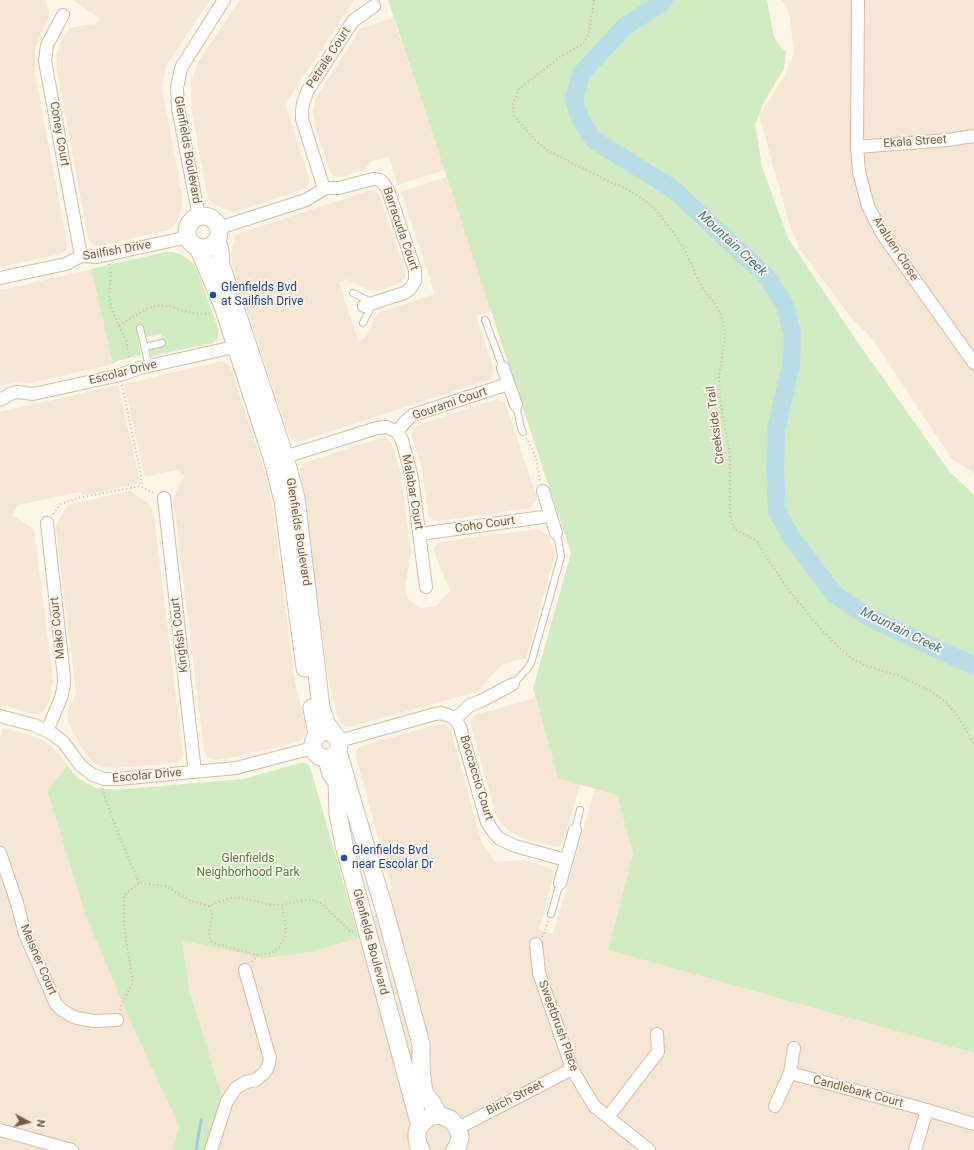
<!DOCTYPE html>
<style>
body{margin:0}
#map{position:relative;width:974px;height:1150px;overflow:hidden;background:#fdf5e5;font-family:Roboto,sans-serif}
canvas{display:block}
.north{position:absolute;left:8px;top:1102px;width:40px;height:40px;-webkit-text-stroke:3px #fff9ec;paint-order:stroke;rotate:97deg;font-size:11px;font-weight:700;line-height:16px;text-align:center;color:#775c49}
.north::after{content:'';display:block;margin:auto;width:14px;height:18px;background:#775c49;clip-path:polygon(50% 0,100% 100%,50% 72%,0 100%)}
</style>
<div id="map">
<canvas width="974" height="1150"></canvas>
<div class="north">N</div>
</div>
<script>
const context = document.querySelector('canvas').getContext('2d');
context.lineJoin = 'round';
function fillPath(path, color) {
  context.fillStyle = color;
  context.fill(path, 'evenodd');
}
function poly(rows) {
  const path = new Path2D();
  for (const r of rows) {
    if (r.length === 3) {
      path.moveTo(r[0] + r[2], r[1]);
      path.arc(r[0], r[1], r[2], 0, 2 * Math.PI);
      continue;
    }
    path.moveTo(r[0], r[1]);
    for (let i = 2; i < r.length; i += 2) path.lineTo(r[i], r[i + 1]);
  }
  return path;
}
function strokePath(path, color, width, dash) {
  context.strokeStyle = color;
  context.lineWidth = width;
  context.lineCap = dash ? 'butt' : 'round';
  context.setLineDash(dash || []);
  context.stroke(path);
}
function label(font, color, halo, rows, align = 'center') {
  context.font = font + ' Roboto,sans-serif';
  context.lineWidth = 3.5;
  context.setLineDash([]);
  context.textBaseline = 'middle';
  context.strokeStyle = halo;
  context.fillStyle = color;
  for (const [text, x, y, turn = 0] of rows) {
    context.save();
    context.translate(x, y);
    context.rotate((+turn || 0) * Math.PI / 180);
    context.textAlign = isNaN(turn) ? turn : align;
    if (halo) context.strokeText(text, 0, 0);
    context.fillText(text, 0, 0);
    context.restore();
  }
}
const residential = poly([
 [0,0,46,0,49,14,47,23,43,28,35,50,35,73,67,243,67,248,64,252,60,254,0,267],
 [73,0,210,0,166,66,162,89,182,195,182,206,178,218,173,227,168,230,99,246,94,245,91,243,88,238,57,70,57,52,63,38,69,28,92,24,95,25,100,18],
 [240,0,354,0,285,104,309,178,309,182,307,187,303,189,234,212,218,207,208,199,191,107,191,80,200,59],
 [782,0,974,0,974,473,952,459,873,340,850,316,801,251,790,226,759,115,783,79,794,53,789,13],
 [393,18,444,170,398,185,389,156,370,162,365,169,341,177,337,177,332,175,330,171,315,127,313,112,316,98,361,28],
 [446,177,491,311,476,316,494,371,491,379,301,441,296,441,292,439,289,435,235,274,231,257,233,242,235,236,240,233,368,191,373,190,377,193,380,197,405,272,405,276,403,281,399,283,377,291,368,290,347,279,339,282,358,341,365,338,378,313,435,294,401,192],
 [91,269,113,364,26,384,22,381,0,386,0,289,11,288],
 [219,362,224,362,228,365,231,369,260,456,269,488,274,517,294,676,300,705,305,724,305,734,303,738,297,742,240,756,215,760,210,759,206,756,204,751,175,512,173,504,176,491,185,475,176,470,145,477,124,384],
 [118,385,139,478,136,484,85,495,79,492,18,505,12,515,34,529,53,680,50,699,43,712,38,714,33,714,0,704,0,412],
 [497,399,505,403,537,498,530,508,438,521,433,520,430,517,428,513,422,468,412,437,412,432,414,428,418,425],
 [380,438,385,438,389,440,392,444,400,471,411,551,405,588,408,599,421,608,436,606,450,591,434,552,434,548,437,544,441,542,537,529,549,536,555,554,526,658,503,664,476,692,353,726,347,726,341,723,338,717,329,682,300,469,303,464,307,462],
 [130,491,147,502,152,509,154,517,183,753,182,758,179,761,175,763,114,768,102,767,91,761,84,752,67,720,68,711,76,693,56,528,57,522,68,505],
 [535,698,558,778,580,784,564,839,562,844,557,846,553,846,520,837,509,831,501,823,495,812,471,725,471,720,474,716,478,714],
 [439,724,444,724,448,727,451,731,482,844,495,862,523,860,547,867,551,869,553,873,553,878,539,930,553,934,595,789,617,795,633,854,608,950,974,1053,974,1150,206,1150,222,1096,189,990,182,939,233,951,309,952,359,938,392,888,356,757,356,752,358,748,362,746],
 [3,728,31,736,45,741,56,751,68,766,47,790,85,914,179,1126,173,1150,0,1150,0,739]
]);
const green = poly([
 [388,0,767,0,774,37,780,46,786,52,784,69,765,100,755,124,762,167,788,238,856,340,949,471,974,495,974,1053,608,950,633,854,617,795,558,778,533,689,571,553],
 [166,252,173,252,182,255,195,265,219,331,218,338,213,343,151,356,150,349,164,345,161,334,145,337,143,325,136,326,141,355,117,361,113,364,91,269],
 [300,763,305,763,309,765,311,770,359,938,309,952,264,958,182,940,189,990,222,1096,206,1150,173,1150,179,1126,135,1031,85,914,47,790,68,766,78,778,96,788,114,790,244,779]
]);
const stream = poly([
 [196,1150,201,1120]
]);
const river = poly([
 [664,0,660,4,624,27,581,74,574,99,581,121,594,140,673,189,768,278,785,305,792,333,791,365,776,429,775,471,777,511,791,537,835,595,870,618,974,666]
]);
const path = poly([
 [594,0,590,27,587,38,583,44,560,57,519,89,513,104,514,116,537,142,548,151,610,182,625,188,644,200,655,209,676,236,686,252,698,280,706,293,716,305,723,321,725,336,719,377,720,400,730,455,730,514,734,529,757,541,765,555,790,592,821,629,839,648,853,659,867,666,900,676,930,691,946,702,956,714,966,730,974,744],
 [109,264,111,275,109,296,112,310,126,341,130,360],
 [119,325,148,308,161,305,172,307,184,311,199,314,212,313],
 [122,385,141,475,140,486],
 [526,438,534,452,536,457,540,482],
 [53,514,61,504,78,498,140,486,154,493],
 [103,789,103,792,116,828,139,883],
 [210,906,212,914,209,935,211,941,214,943,258,955,272,953,279,947,283,941,286,931,282,905],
 [542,937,544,934,548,921],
 [252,962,258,955],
 [120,1010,122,1003,133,982,124,928,124,895,139,883,166,886,190,901,210,906,229,898,242,898,272,905,282,905,311,899,321,903,351,932,354,931]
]);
const lane = poly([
 [353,293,373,303,363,323],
 [485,320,503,368],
 [140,328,149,366],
 [145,347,162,343],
 [516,405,521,428,523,432],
 [513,684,528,668,531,663,547,607,561,557,559,544,556,533],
 [575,830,580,810],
 [551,914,560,883]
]);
const street = poly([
 [858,0,857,147,859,172,868,206,883,235,974,363],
 [63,15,47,45,45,61,81,256],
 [857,147,948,140,974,136],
 [324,189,302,119,302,111,303,103,308,90,353,21,374,6],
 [199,217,178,108,177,88,181,68,224,0],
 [219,228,306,200,324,189,328,188,339,188,373,179,380,180,383,183,388,190,415,270,415,281,410,289,404,293,364,306],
 [0,278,66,264,81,256,97,257,188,237],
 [503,368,516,405],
 [0,400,12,393,18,392,33,394,120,375,140,368,243,345],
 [397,432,406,421,413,415,508,384],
 [278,459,377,428,387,427,397,432,402,440,412,478,426,587],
 [543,491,556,533],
 [164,498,195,772],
 [47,523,64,677,64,685,61,698,47,731],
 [420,534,550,516],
 [0,716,34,725,53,734,64,743,81,766,93,775,104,779,118,779,236,768,313,748],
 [455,719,470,705,481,701,513,684],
 [339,741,435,714,441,713,450,716,455,719,460,727,487,822,495,834,500,839,515,846,566,860],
 [0,853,17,903,25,934,56,1004,62,1010,70,1015,77,1018,94,1021,117,1020],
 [560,883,575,830],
 [536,944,539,973,572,1069,594,1106,649,1150],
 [790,1073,927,1110],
 [775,1106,790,1073,794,1048],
 [608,1117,658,1052,657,1034],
 [458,1128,572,1069],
 [0,1130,72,1150],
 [211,1150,227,1101,236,1088,246,1082,256,1080,265,1072,268,1067,270,1058,268,1052,245,970],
 [915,1150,927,1110,974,1124]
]);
const secondary = poly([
 [203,232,16],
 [217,241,220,250,221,265,285,457,296,498,321,707,326,723,334,734],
 [198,247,224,309,273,461,283,501,305,668],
 [312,708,317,735],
 [326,745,13],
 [338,752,387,919,421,1044,421,1068,423,1086,425,1094,432,1103,439,1115],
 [327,759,331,774,337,782,338,813,344,845,420,1126],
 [421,1150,418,1144,417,1138,417,1132,420,1126,425,1120,431,1116,439,1115,450,1119,458,1128,460,1137,458,1145,455,1150]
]);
const markers = [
 [213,295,4,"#1a4fb4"],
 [344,858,4,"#1a4fb4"]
];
const streetNames = [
 ["Petrale Court",329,58,-57],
 ["Coney Court",59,134,80],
 ["Ekala Street",915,142,-4],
 ["Glenfields Boulevard",187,150,80],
 ["Barracuda Court",400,229,71],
 ["Araluen Close",895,249,57],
 ["Sailfish Drive",117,251,-10],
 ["Escolar Drive",123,373,-14],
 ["Gourami Court",450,404,-19],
 ["Creekside Trail",716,425,-97],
 ["Malabar Court",412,492,80],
 ["Coho Court",485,525,-8],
 ["Glenfields Boulevard",298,532,81],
 ["Mako Court",58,628,-96],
 ["Kingfish Court",180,635,-97],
 ["Escolar Drive",147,776,-5],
 ["Boccaccio Court",476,778,73],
 ["Glenfields Boulevard",370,942,75],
 ["Meisner Court",38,960,67],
 ["Sweetbrush Place",558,1026,70],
 ["Candlebark Court",858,1092,15],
 ["Birch Street",515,1098,-27]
];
const transitNames = [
 ["Glenfields Bvd",221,288],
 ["at Sailfish Drive",221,302],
 ["Glenfields Bvd",352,851],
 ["near Escolar Dr",352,865]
];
const parkNames = [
 ["Glenfields",248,859],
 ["Neighborhood Park",248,873]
];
const waterNames = [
 ["Mountain Creek",732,244,43],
 ["Mountain Creek",901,631,26]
];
fillPath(residential, '#f5e7d3');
fillPath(green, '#d1ebc3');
strokePath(stream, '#9fcdda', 3);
strokePath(river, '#b9dee8', 18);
strokePath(lane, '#cfbdab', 8);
strokePath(street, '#cfbdab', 14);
strokePath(secondary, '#d4bfab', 19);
strokePath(path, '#d9b89f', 2, [1, 3]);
strokePath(lane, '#fff', 6);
strokePath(street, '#fff', 12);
strokePath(secondary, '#fff', 17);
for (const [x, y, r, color] of markers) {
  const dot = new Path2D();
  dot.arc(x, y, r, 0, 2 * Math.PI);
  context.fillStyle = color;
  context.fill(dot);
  strokePath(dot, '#fff9ec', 1.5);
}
label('12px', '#775c49', '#fff9ec', streetNames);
label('12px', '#164399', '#fff9ec', transitNames, 'left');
label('12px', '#4f7e41', '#fff9ec', parkNames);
label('italic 13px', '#417b8b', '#fff9ec', waterNames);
</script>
